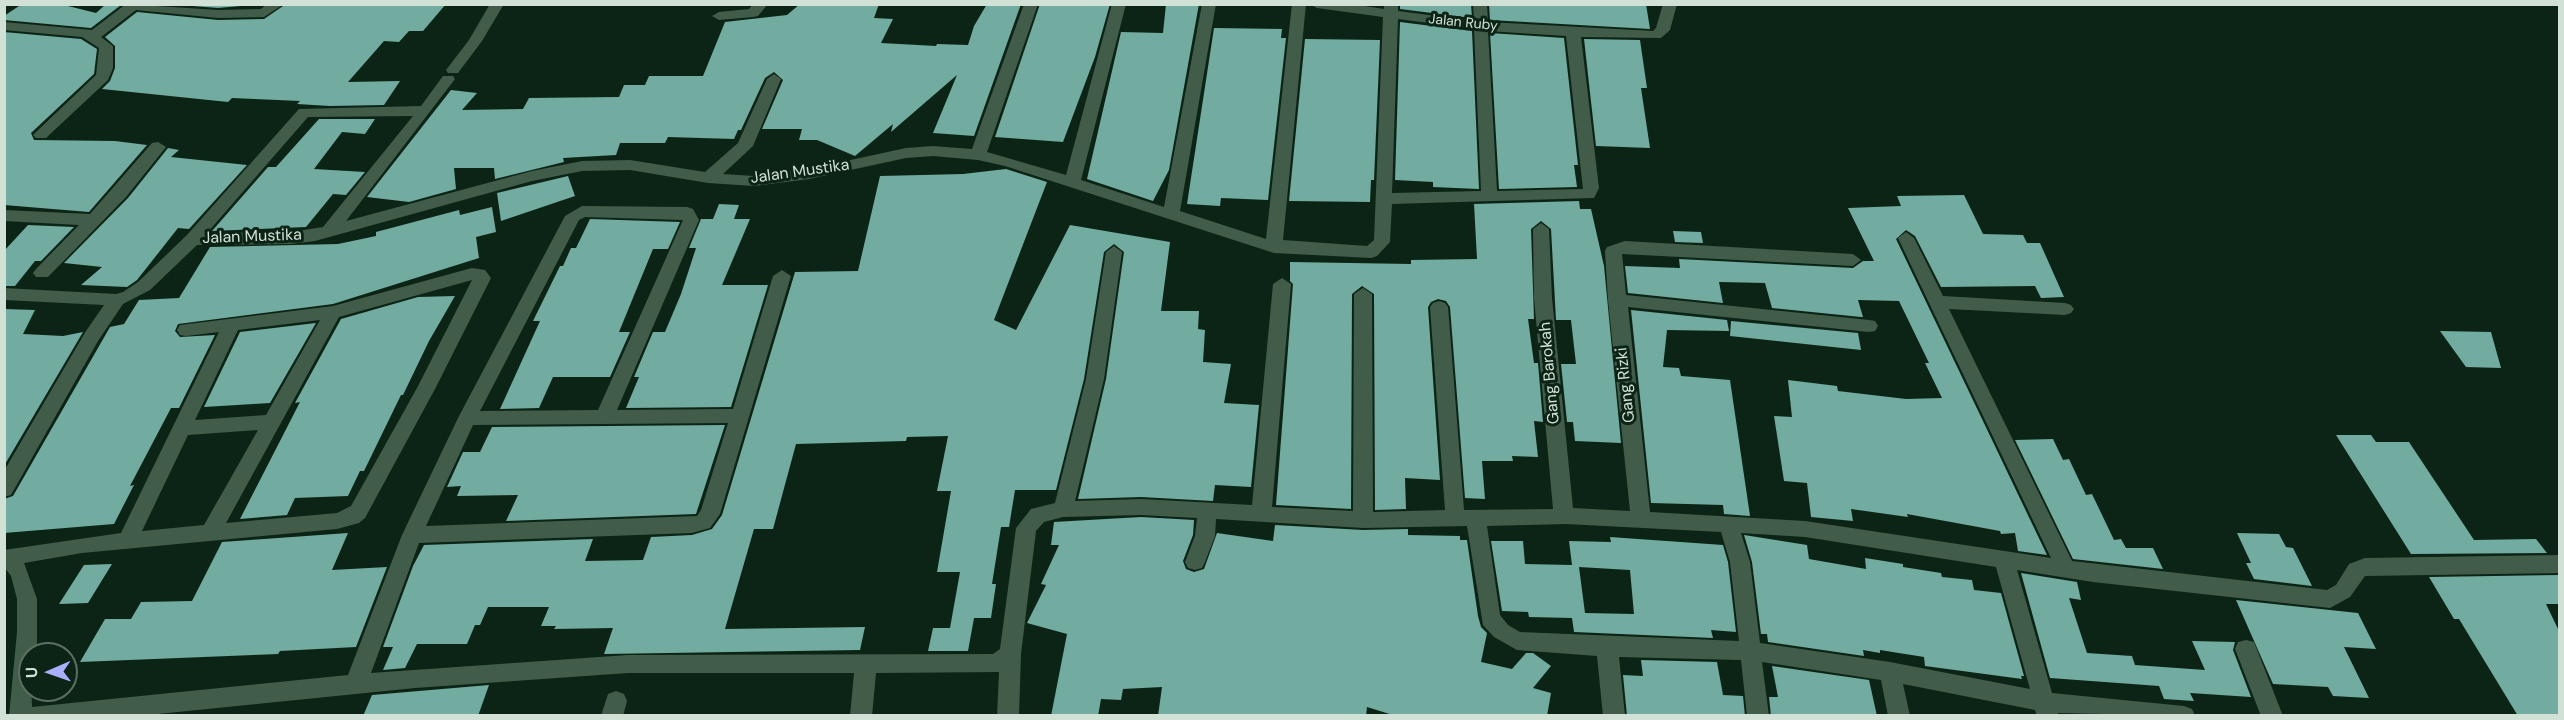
<!DOCTYPE html>
<style>
body{margin:0}
#map{position:relative;width:2564px;height:720px;overflow:hidden;background:#0c2415;font-family:"DM Sans",sans-serif}
canvas{display:block}
.frame{position:absolute;inset:0;border:6px solid #d2e1d6;pointer-events:none}
.north{position:absolute;left:18px;top:642px;width:60px;height:60px;box-sizing:border-box;background:#0c2415;border:2px solid #5b7062;border-radius:50%;rotate:268deg;font-size:16px;font-weight:700;line-height:24px;text-align:center;color:#d2e1d6}
.north::after{content:'';display:block;margin:auto;width:21px;height:27px;background:#aaaffb;clip-path:polygon(50% 0,100% 100%,50% 72%,0 100%)}
</style>
<div id="map">
<canvas width="2564" height="720"></canvas>
<div class="frame"></div>
<div class="north">U</div>
</div>
<script>
const context = document.querySelector('canvas').getContext('2d');
context.lineJoin = 'round';
function fillPath(path, color) {
  context.fillStyle = color;
  context.fill(path, 'evenodd');
}
function poly(rows) {
  const path = new Path2D();
  for (const r of rows) {
    path.moveTo(r[0], r[1]);
    for (let i = 2; i < r.length; i += 2) path.lineTo(r[i], r[i + 1]);
  }
  return path;
}
function label(font, color, halo, rows, align = 'center') {
  context.font = font + ' "DM Sans",sans-serif';
  context.lineWidth = 6;
  context.setLineDash([]);
  context.textBaseline = 'middle';
  context.strokeStyle = halo;
  context.fillStyle = color;
  for (const [text, x, y, turn = 0] of rows) {
    context.save();
    context.translate(x, y);
    context.rotate((+turn || 0) * Math.PI / 180);
    context.textAlign = isNaN(turn) ? turn : align;
    if (halo) context.strokeText(text, 0, 0);
    context.fillText(text, 0, 0);
    context.restore();
  }
}
const building = poly([
 [22,4,60,4,96,13,106,4,121,5,91,28,4,20,4,16],
 [168,4,263,4,218,8],
 [286,4,446,4,423,31,409,31,399,42,384,41,348,82,400,81,384,105,330,106,297,104,300,101,232,98,228,102,102,89,110,81,115,68,115,46,105,37,137,12,218,20,264,19],
 [800,4,879,4,874,18,893,19,881,43,936,46,937,44,968,45,974,26,987,4,1021,4,974,136,933,133,957,75,891,132,893,124,855,156,817,140,799,140,802,129,762,129,783,80,774,72,765,78,741,130,738,130,734,139,668,137,665,143,620,143,616,155,563,158,564,162,495,179,494,168,454,168,456,189,409,202,367,197,451,90,477,93,462,110,523,109,529,98,619,97,624,85,645,85,649,76,703,76,725,22,787,15],
 [1040,4,1110,4,1095,57,1063,142,995,137],
 [1166,4,1199,4,1169,170,1153,201,1087,179,1121,32,1163,33],
 [1400,4,1471,4,1472,18,1400,9],
 [1489,4,1646,4,1650,29,1490,20],
 [1400,22,1472,31,1479,189,1433,187,1433,182,1395,180],
 [1214,28,1282,29,1281,38,1286,38,1268,200,1221,198,1220,206,1187,204],
 [4,32,81,39,97,49,94,74,31,133,34,140,115,141,147,145,89,212,4,205],
 [1490,33,1564,38,1578,165,1574,165,1577,187,1499,189],
 [1305,39,1380,40,1374,180,1371,180,1370,202,1289,201],
 [1584,39,1640,40,1647,88,1641,88,1650,148,1596,146],
 [319,119,375,119,365,134,342,132,314,169,365,172,346,195,333,194,306,227,212,231,268,167,276,167],
 [168,148,179,150,171,157,247,165,189,229,178,228,137,280,127,287,81,285,102,267,64,263,128,198],
 [1006,169,1047,182,994,320,1016,330,1070,225,1170,242,1161,311,1199,311,1198,329,1205,330,1203,362,1231,364,1224,403,1259,405,1251,487,1215,485,1213,501,1141,497,1078,499,1106,379,1124,252,1114,244,1104,252,1084,379,1056,490,1015,490,1009,527,1001,527,992,584,996,584,991,618,974,618,968,651,928,651,933,628,950,628,960,572,937,572,951,491,937,491,948,436,907,437,906,441,796,444,773,529,754,529,725,629,865,627,860,650,604,654,613,628,554,629,556,626,541,626,549,607,488,607,480,625,475,625,467,644,417,644,405,668,383,670,393,647,383,647,413,566,424,545,593,539,585,561,643,560,651,537,692,535,712,529,722,515,795,272,858,271,880,176,963,174],
 [568,176,575,196,501,221,497,193],
 [1964,195,1983,234,2023,235,2027,243,2040,243,2064,297,2041,298,2035,286,1941,287,1915,236,1906,230,1896,239,2047,555,2018,551,2015,533,2001,534,2000,531,1907,514,1908,517,1851,509,1853,521,1811,517,1807,483,1784,481,1774,416,1792,417,1788,380,1837,386,1838,391,1906,399,1942,398,1925,363,1929,363,1899,301,1858,300,1863,317,1861,317,1772,308,1765,283,1719,282,1723,303,1628,293,1625,266,1680,268,1679,259,1853,268,1863,261,1874,261,1848,208,1901,206,1897,196],
 [1579,201,1580,209,1591,209,1604,266,1621,443,1575,441,1573,422,1567,422,1561,364,1576,364,1571,320,1556,320,1551,229,1541,221,1531,229,1534,319,1528,319,1534,363,1538,363,1543,422,1534,421,1538,457,1512,456,1513,461,1482,461,1485,499,1465,498,1450,307,1446,301,1438,299,1431,302,1428,307,1440,480,1405,478,1406,509,1375,510,1374,294,1362,286,1352,294,1351,509,1276,505,1293,284,1290,281,1290,262,1411,264,1411,260,1477,259,1474,204],
 [719,204,739,205,734,219,750,219,722,285,768,285,731,407,626,408,639,377,634,377,653,332,665,332,681,294,696,248,689,248,701,219,713,219],
 [492,207,496,232,476,237,479,258,333,304,178,324,175,331,180,337,215,335,179,408,171,408,130,486,134,485,114,524,4,533,4,499,13,496,110,327,124,324,139,300,179,298,210,247,338,244,376,236,376,232,459,210,460,215],
 [590,219,680,222,668,249,653,249,619,332,630,332,610,377,553,377,539,408,500,409,540,321,533,321,560,266,563,266,571,248,576,248],
 [28,225,74,227,41,261,35,261,15,286,4,286,4,251],
 [1673,231,1701,232,1703,243,1675,242],
 [455,296,429,341,403,395,401,395,364,471,360,471,348,496,295,498,287,515,240,519,300,402,295,403,341,319,418,297],
 [4,309,35,310,23,334,63,336,83,332,4,466],
 [1631,310,1727,320,1729,331,1667,330,1663,367,1679,368,1681,376,1730,380,1750,516,1724,514,1723,505,1651,503],
 [1731,321,1858,333,1861,350,1730,336],
 [316,323,270,403,204,407,240,332],
 [2440,331,2491,332,2501,368,2466,367],
 [725,425,696,514,506,521,518,495,457,496,461,486,447,487,463,452,480,452,492,427],
 [2336,435,2371,435,2376,442,2409,442,2474,540,2536,539,2547,553,2411,554],
 [2053,439,2063,460,2069,459,2086,495,2092,494,2114,540,2121,539,2126,548,2153,548,2163,569,2073,559,2015,440],
 [1141,517,1194,520,1193,535,1183,561,1186,569,1194,572,1204,569,1217,533,1273,541,1275,525,1363,530,1408,529,1408,535,1460,536,1460,540,1467,540,1478,616,1481,627,1487,633,1481,662,1512,669,1526,653,1533,653,1551,666,1533,688,1551,693,1547,716,1396,716,1367,707,1366,716,1158,716,1162,687,1123,689,1121,700,1101,699,1098,716,1051,716,1067,634,1027,623,1046,585,1041,584,1059,545,1051,545,1054,522],
 [348,533,332,570,387,567,356,647,280,651,278,654,80,662,105,619,131,619,141,602,192,601,222,542],
 [2237,533,2279,534,2286,547,2293,548,2312,586,2254,579,2246,563,2251,563],
 [1744,535,1807,545,1809,559,1866,569,1865,558,1903,564,1903,567,1941,573,1942,577,1972,580,1974,590,2001,593,2024,676,2021,676,2022,679,1925,666,1924,657,1880,650,1880,653,1863,650,1864,656,1768,642,1767,634,1761,634,1752,562],
 [1610,537,1723,545,1728,562,1736,632,1711,630,1713,638,1574,632,1572,618,1529,617,1528,612,1502,611,1491,541,1523,541,1525,564,1572,565,1569,541,1611,542],
 [1579,567,1630,570,1634,614,1585,613],
 [112,564,88,603,59,604,84,565],
 [2021,573,2077,582,2081,600,2069,598,2087,653,2132,656,2135,665,2205,670,2192,641,2235,642,2233,650,2251,697,2190,693,2194,701,2164,699,2159,686,2050,678],
 [2559,575,2559,604,2546,604,2559,631,2559,716,2518,716,2459,619,2454,619,2429,577],
 [2236,600,2358,613,2376,649,2344,647,2369,698,2333,696,2328,687,2273,684],
 [1641,660,1717,662,1723,695,1743,696,1745,716,1627,716,1623,675,1643,676],
 [1772,666,1869,680,1877,716,1771,716,1769,697,1778,697],
 [489,685,478,716,363,716,372,695]
]);
const minor = poly([
 [126,4,218,10,261,9,267,4,284,4,264,17,218,18,136,10,101,37,113,46,113,68,108,80,46,138,36,138,33,135,36,132,96,75,99,48,82,37,4,30,4,22,92,30,126,4],
 [490,4,504,4,482,41,458,73,448,73,446,70,469,40,490,4],
 [753,4,768,4,758,16,753,17,719,20,712,16,719,12,749,9,753,4],
 [1024,4,1038,4,987,152,1066,175,1112,4,1126,4,1081,180,1164,207,1202,4,1216,4,1180,211,1266,239,1292,4,1306,4,1283,240,1367,246,1374,240,1383,17,1317,8,1310,4,1352,4,1384,9,1384,4,1398,4,1398,11,1474,21,1473,4,1487,4,1488,22,1653,31,1656,28,1663,4,1677,4,1670,30,1661,38,1581,37,1599,188,1594,198,1392,204,1390,242,1377,256,1371,258,1274,253,1005,166,978,160,933,156,906,158,809,179,754,186,708,183,630,170,582,171,532,181,315,241,291,244,197,245,150,290,123,304,98,341,11,495,4,497,4,471,86,331,104,305,4,300,4,288,116,294,123,292,138,282,187,235,299,109,421,106,443,76,453,76,455,79,346,221,532,171,582,161,630,160,705,172,738,143,767,79,774,74,781,79,753,146,723,174,754,176,809,169,906,148,933,146,972,149,1024,4],
 [1398,19,1474,29,1481,191,1392,193,1398,19],
 [1488,31,1566,36,1583,189,1497,191,1488,31],
 [413,116,323,227,291,232,207,233,308,117,413,116],
 [158,142,166,147,126,197,48,277,36,277,33,273,36,269,79,225,4,221,4,210,90,214,152,143,158,142],
 [582,206,687,207,693,209,699,220,617,410,733,409,773,276,782,270,791,276,720,514,710,528,692,533,419,543,371,673,628,655,993,654,1000,649,1016,528,1031,509,1055,503,1086,379,1106,252,1114,246,1122,252,1104,379,1075,501,1141,499,1252,505,1273,284,1282,278,1291,284,1272,507,1353,511,1354,294,1363,288,1372,294,1373,512,1445,510,1430,307,1433,303,1439,301,1445,303,1448,307,1464,510,1553,509,1534,298,1533,229,1541,223,1549,229,1552,298,1573,508,1630,511,1608,300,1605,251,1607,247,1625,241,1853,254,1861,260,1853,266,1622,254,1626,295,1869,320,1875,321,1878,326,1875,331,1869,332,1628,307,1650,512,1805,521,2051,558,1898,238,1906,232,1914,238,1943,296,2065,303,2071,305,2074,309,2071,313,2065,315,1949,309,2072,561,2327,590,2336,585,2349,564,2365,558,2560,555,2560,573,2365,576,2350,597,2330,608,2093,582,2017,570,2052,693,2184,706,2192,709,2195,716,2058,713,2059,716,2037,716,2035,710,1903,684,1910,716,1888,716,1881,680,1762,662,1769,716,1747,716,1741,660,1619,657,1625,716,1603,716,1597,656,1517,650,1494,637,1483,625,1467,526,1363,528,1216,519,1215,536,1205,562,1202,568,1195,570,1188,568,1185,562,1195,536,1197,518,1141,515,1063,517,1044,522,1036,531,1021,654,1019,716,997,716,999,672,876,673,872,716,850,716,854,673,628,673,415,688,138,716,9,716,17,632,17,599,11,576,4,567,4,550,121,533,219,332,186,336,180,335,177,330,180,325,333,306,472,268,485,270,491,278,435,389,365,518,359,523,337,529,82,553,24,563,37,599,37,654,30,654,32,707,348,675,402,535,458,418,565,216,582,206],
 [585,217,683,220,598,410,480,411,579,220,585,217],
 [472,280,417,388,351,506,337,513,226,523,339,317,472,280],
 [320,320,266,415,195,420,238,330,320,320],
 [728,423,701,510,697,516,426,526,473,425,728,423],
 [258,430,204,525,142,531,188,435,258,430],
 [1566,524,1721,532,1730,562,1739,641,1520,632,1508,625,1500,615,1487,526,1566,524],
 [1741,533,1805,537,1996,567,2030,689,1890,662,1760,643,1750,562,1741,533],
 [2246,640,2254,642,2283,716,2261,716,2235,649,2238,642,2246,640],
 [616,691,624,694,627,701,623,716,601,716,608,694,616,691]
]);
const farStreetnames = [
 ["Jalan Ruby",1463,23,6]
];
const streetNames = [
 ["Jalan Mustika",800,172,-8],
 ["Jalan Mustika",252,237,-2],
 ["Gang Barokah",1550,373,-95],
 ["Gang Rizki",1626,385,-96]
];
fillPath(building, '#72ab9f');
fillPath(minor, '#425c4a');
label('14px', '#d2e1d6', '#0c2415', farStreetnames);
label('16px', '#d2e1d6', '#0c2415', streetNames);
</script>
